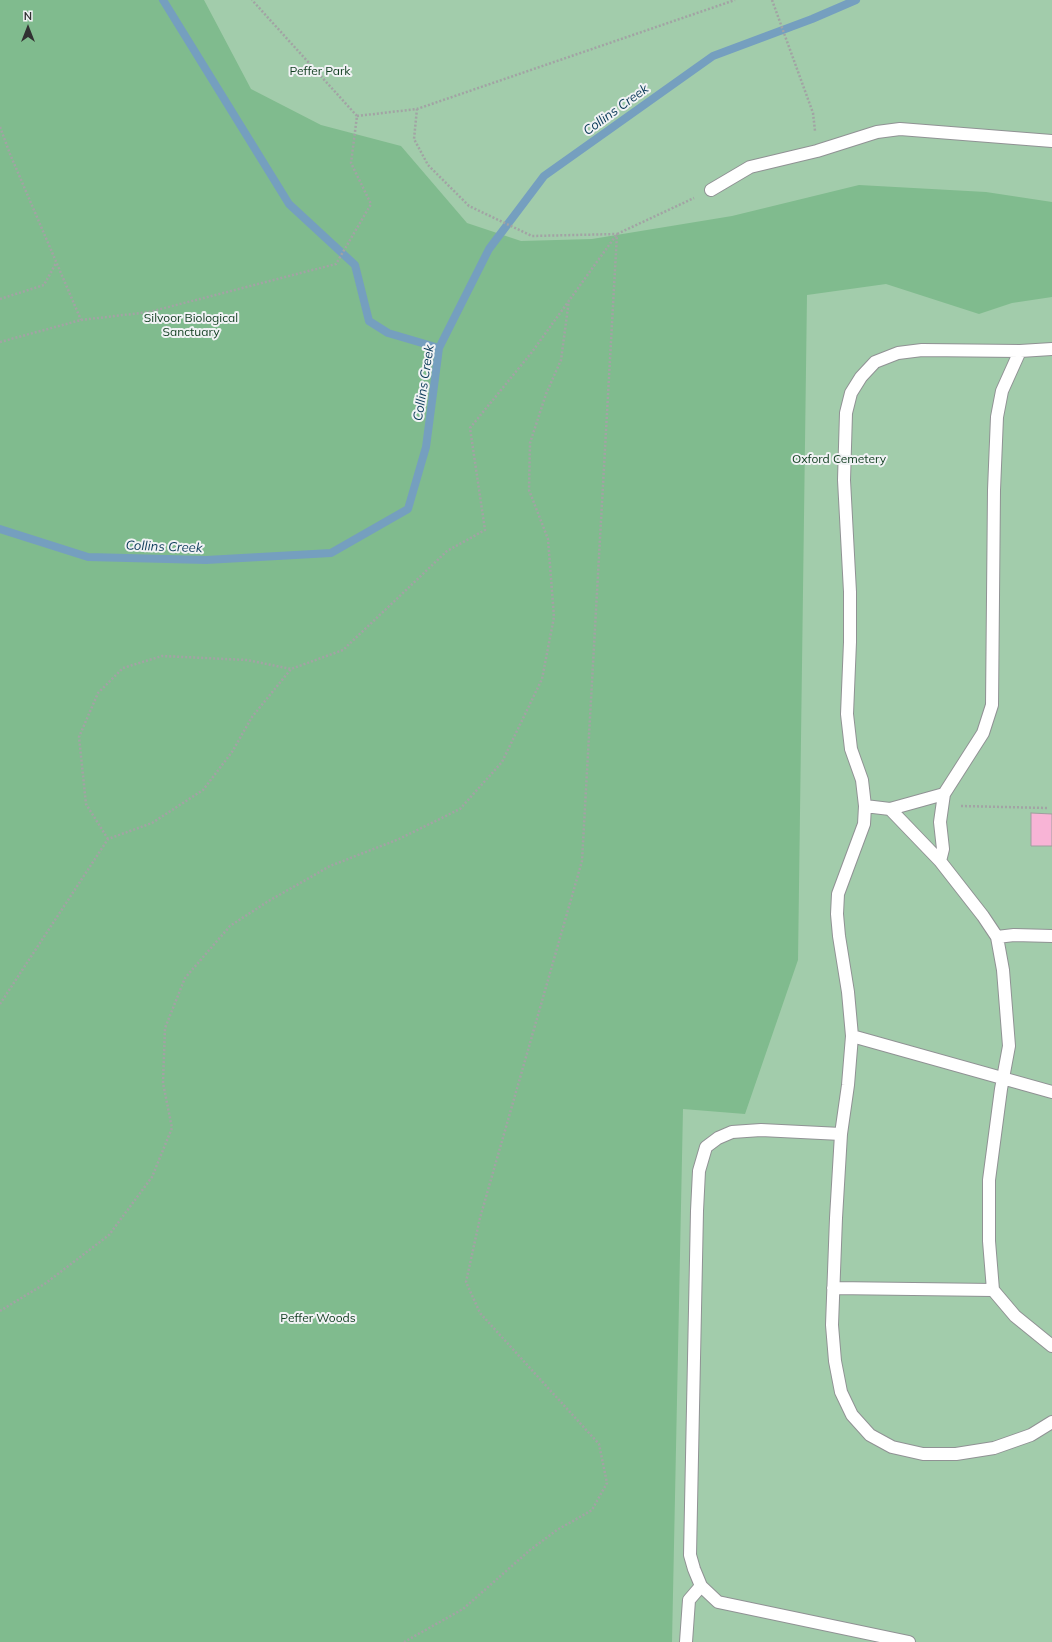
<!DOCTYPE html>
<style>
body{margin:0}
#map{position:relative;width:1052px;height:1642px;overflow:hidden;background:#e3e5e7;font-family:Mulish,sans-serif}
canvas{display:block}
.north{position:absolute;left:8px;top:8px;width:40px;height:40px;-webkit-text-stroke:3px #f0f2f4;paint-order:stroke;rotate:0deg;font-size:11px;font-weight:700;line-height:16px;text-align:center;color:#313132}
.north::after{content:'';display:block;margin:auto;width:14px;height:18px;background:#313132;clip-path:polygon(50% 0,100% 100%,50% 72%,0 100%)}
</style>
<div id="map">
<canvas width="1052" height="1642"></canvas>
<div class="north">N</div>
</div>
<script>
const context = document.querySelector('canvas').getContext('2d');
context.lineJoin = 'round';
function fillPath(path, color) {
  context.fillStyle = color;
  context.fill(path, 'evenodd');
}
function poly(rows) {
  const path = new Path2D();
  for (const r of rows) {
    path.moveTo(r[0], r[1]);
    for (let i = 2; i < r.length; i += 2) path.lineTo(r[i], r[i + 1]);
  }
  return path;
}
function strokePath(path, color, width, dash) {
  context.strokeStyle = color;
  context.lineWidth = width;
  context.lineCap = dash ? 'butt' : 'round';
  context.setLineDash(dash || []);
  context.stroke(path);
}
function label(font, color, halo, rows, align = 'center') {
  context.font = font + ' Mulish,sans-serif';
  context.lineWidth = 4;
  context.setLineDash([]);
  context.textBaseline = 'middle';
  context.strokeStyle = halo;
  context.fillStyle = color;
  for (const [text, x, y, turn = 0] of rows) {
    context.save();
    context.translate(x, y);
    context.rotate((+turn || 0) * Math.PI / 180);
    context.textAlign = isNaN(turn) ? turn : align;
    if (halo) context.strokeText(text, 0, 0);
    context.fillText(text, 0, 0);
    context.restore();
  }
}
const green = poly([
 [0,0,1052,0,1052,1642,0,1642]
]);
const forest = poly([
 [0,0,204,0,251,89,321,125,401,146,467,223,521,241,592,239,732,216,859,185,986,192,1052,202,1052,297,1012,303,979,314,886,284,807,295,798,960,745,1114,683,1109,672,1642,0,1642]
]);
const stream = poly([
 [163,0,289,204,355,265,369,321,388,333,439,348],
 [0,529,88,557,206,560,331,553,408,509,426,447,439,348,489,249,544,176,713,56,812,19,856,0]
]);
const building = poly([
 [1031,813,1052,814,1052,846,1031,846,1031,813]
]);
const path = poly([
 [772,0,813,113,815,131],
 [357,116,417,109,735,0],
 [0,127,10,154,81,320],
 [0,299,44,285,56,263],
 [0,342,81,320,149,312,336,264,371,204,351,163,357,116,252,0],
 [961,806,1047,808],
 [108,839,86,804,79,737,98,693,123,668,162,656,247,660,291,669],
 [0,1004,108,839,152,823,203,790,232,752,252,717,291,669,343,650,447,551,485,530,470,428,532,352,617,234,694,198],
 [0,1311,46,1283,109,1235,152,1177,172,1128,163,1083,165,1028,185,978,230,926,267,902,330,866,399,839,460,809,502,762,542,679,554,617,548,539,529,490,530,443,546,394,561,360,569,300],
 [404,1642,463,1609,530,1550,557,1530,592,1510,607,1483,599,1444,480,1313,466,1282,480,1218,582,861,617,234,532,236,469,206,428,165,414,139,417,109]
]);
const lane = poly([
 [711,190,750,167,817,151,877,132,900,129,1052,141],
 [1052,349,1020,351,922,350,898,353,875,362,861,377,851,393,846,413,844,480,850,592,850,642,847,714,851,749,862,780,865,806,864,824,838,894,837,914,839,936,848,992,852,1036,848,1085,841,1134,836,1218,832,1325,835,1361,841,1392,852,1415,870,1435,892,1447,923,1454,956,1454,994,1448,1031,1435,1052,1422],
 [865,806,890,809,944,794],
 [890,809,940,861,983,916,997,937,1003,970,1009,1046,1001,1089,989,1180,989,1241,993,1290,1015,1316,1052,1346],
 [940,861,943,849,940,822,944,794,983,733,992,705,994,490,997,417,1002,391,1020,351],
 [997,937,1014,935,1052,936],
 [852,1036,1052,1092],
 [841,1134,761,1130,732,1132,718,1138,706,1147,699,1171,697,1211,690,1555,694,1569,701,1586,718,1602,909,1642],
 [833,1288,993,1290],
 [686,1642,689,1600,701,1586]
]);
const parkNames = [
 ["Peffer Park",320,71],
 ["Silvoor Biological",191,318],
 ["Sanctuary",191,332],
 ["Oxford Cemetery",839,459],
 ["Peffer Woods",318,1318]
];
const waterNames = [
 ["Collins Creek",616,110,-36],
 ["Collins Creek",424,383,-81],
 ["Collins Creek",164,547,2]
];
fillPath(green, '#a2ccab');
fillPath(forest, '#80bb8e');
strokePath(stream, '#759fbf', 8);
fillPath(building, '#f8b4d6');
strokePath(building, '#a09e9f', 1);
strokePath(lane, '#909294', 14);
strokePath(path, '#a2a3a4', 2.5, [2, 2]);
strokePath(lane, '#fff', 12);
label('12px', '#103d1f', '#f0f2f4', parkNames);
label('italic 13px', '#0b3a58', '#f0f2f4', waterNames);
</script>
